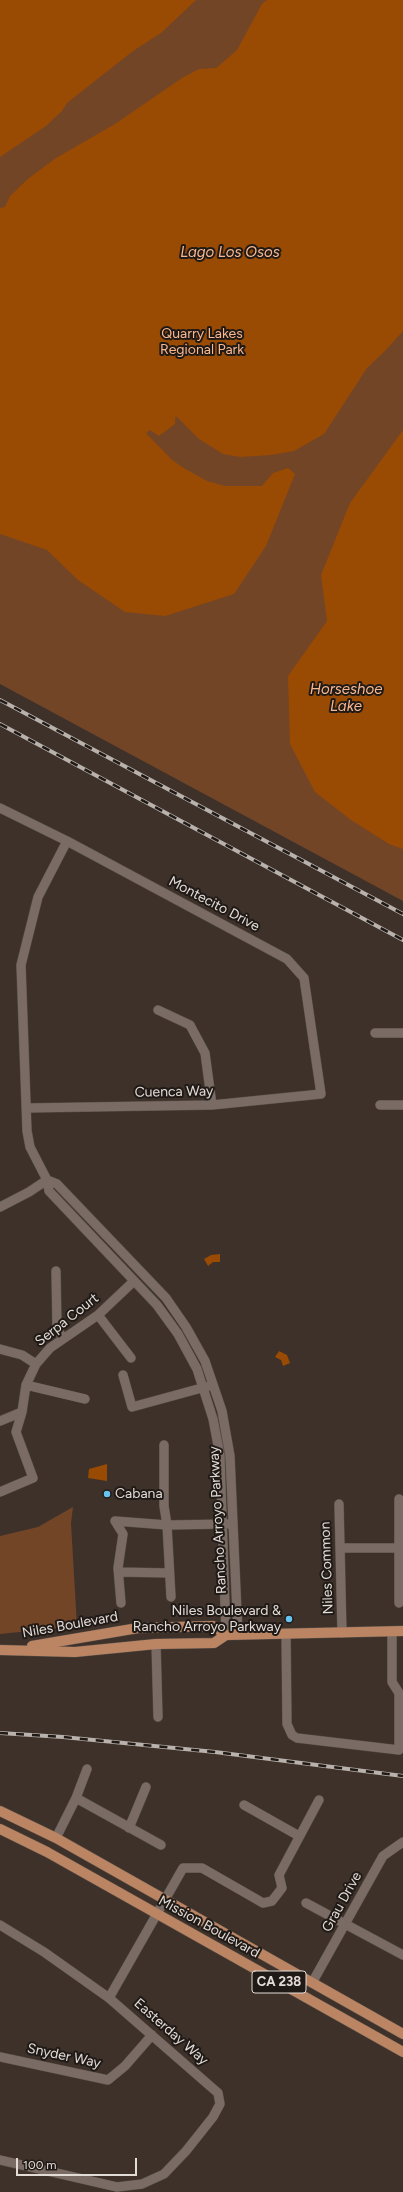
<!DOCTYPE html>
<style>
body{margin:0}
#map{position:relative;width:403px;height:2192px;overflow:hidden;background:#3d312a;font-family:Figtree,sans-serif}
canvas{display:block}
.scale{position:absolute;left:16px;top:2158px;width:121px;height:18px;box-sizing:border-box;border:2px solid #e2dbd6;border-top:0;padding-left:5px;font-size:12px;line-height:14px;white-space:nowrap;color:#e2dbd6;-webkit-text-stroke:3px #201a17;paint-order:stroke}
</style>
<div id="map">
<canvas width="403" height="2192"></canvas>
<div class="scale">100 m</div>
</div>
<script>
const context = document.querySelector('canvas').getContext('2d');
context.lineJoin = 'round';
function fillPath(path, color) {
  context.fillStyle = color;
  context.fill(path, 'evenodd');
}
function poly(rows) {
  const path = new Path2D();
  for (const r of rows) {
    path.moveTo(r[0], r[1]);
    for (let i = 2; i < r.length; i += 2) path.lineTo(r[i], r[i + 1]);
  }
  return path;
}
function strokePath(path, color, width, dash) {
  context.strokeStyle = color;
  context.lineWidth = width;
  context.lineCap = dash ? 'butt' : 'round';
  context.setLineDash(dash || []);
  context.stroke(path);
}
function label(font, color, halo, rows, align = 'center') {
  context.font = font + ' Figtree,sans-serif';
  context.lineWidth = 4;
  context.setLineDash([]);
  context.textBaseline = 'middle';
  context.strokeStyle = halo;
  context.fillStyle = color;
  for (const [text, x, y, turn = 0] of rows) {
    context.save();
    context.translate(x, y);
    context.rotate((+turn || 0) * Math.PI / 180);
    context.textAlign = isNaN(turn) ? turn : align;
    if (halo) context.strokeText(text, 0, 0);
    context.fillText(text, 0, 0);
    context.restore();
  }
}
const green = poly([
 [0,0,403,0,403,901,0,684],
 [73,1507,71,1523,77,1626,0,1634,0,1536,38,1527]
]);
const water = poly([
 [0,0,196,0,161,33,133,51,67,103,62,111,46,126,0,157],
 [267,0,403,0,403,331,385,351,367,368,324,434,294,451,271,455,240,457,223,454,199,439,177,417,175,417,175,424,159,436,150,430,146,433,171,459,182,467,207,481,225,486,262,486,273,473,288,468,295,474,266,546,234,594,165,616,125,612,78,580,47,550,0,534,0,208,5,207,10,196,29,178,56,158,115,124,182,78,199,69,216,68,228,58,237,50,262,4],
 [403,430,403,849,389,844,351,820,315,792,290,744,288,676,327,621,321,575,350,503],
 [220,1254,220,1262,213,1262,208,1266,204,1259,211,1255],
 [279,1351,287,1355,290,1363,283,1366,281,1360,275,1357],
 [107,1464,107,1481,88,1478,89,1469]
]);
const minor = poly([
 [0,808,67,841,287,959,304,978,321,1094,212,1105,27,1108],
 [67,841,38,897,21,965,27,1131,30,1147,47,1180,49,1191,157,1305,178,1334,197,1369,213,1419,220,1456,226,1635],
 [158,1010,190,1025,205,1053,212,1105],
 [375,1033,403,1033],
 [380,1105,403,1105],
 [47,1180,57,1184,166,1298,186,1327,205,1361,222,1411,230,1456,238,1635],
 [0,1207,29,1192,47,1180],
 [56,1271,57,1329,63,1338],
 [98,1315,131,1358],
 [0,1349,22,1355,36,1364],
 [123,1375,132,1407,209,1386],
 [26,1385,85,1399],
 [0,1421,22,1412],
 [164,1445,164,1506,167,1525,171,1597],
 [0,1492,33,1478,16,1432,22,1412,26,1385,36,1364,50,1348,98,1315,134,1281],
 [399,1499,399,1603],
 [339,1504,342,1633],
 [115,1521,167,1525,228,1524],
 [115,1521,123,1534,118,1568,121,1603],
 [340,1548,403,1548],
 [119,1572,169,1573],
 [286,1634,287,1724,292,1735,297,1738,399,1750,399,1693,392,1682,392,1632],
 [156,1644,158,1717],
 [76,1798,161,1845],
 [244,1805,299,1836],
 [129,1828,146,1787],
 [56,1838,76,1798,87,1769],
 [306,1903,403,1955],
 [0,1925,44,1952,109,1998,218,2093,220,2104,213,2117,186,2151,164,2174,142,2184,117,2187,0,2160],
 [312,1983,383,1856,403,1842],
 [109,1998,183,1868,202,1868,263,1903,272,1901,282,1888,279,1875,319,1800],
 [0,2057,108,2080,125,2066,152,2035]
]);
const major = poly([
 [32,1646,138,1628,213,1626,226,1635],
 [0,1650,75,1652,156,1644,214,1643,226,1635,403,1631],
 [0,1811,56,1838,403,2034],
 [0,1829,47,1852,403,2052]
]);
const rail = poly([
 [0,700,403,914],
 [0,724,403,940],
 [0,1733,63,1737,215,1752,403,1776]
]);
const markers = [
 [107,1494,4,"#69c3f1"],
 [289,1619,4,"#69c3f1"]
];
const shields = [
 [279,1982,54]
];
const shieldNames = [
 ["CA 238",279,1982]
];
const parkNames = [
 ["Quarry Lakes",202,334],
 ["Regional Park",202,350]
];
const streetNames = [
 ["Montecito Drive",214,904,28],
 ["Cuenca Way",174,1092,-1],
 ["Serpa Court",67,1320,-38],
 ["Rancho Arroyo Parkway",218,1520,-93],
 ["Niles Common",327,1568,-92],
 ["Niles Boulevard",70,1625,-10],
 ["Grau Drive",342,1902,-61],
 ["Mission Boulevard",209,1927,29],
 ["Easterday Way",171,2032,41],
 ["Snyder Way",64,2056,12]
];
const poiNames = [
 ["Cabana",115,1494],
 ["Niles Boulevard &",281,1611,"right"],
 ["Rancho Arroyo Parkway",281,1627,"right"]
];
const waterNames = [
 ["Lago Los Osos",230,253],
 ["Horseshoe",346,690],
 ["Lake",346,707]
];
fillPath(green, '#734527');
fillPath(water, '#994a03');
strokePath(minor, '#584f49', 10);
strokePath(major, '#584f49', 11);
strokePath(minor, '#7a6c65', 9);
strokePath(major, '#bb8563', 10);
strokePath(rail, '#b9b1ab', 4);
strokePath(rail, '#201a17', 2.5, [8]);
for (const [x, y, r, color] of markers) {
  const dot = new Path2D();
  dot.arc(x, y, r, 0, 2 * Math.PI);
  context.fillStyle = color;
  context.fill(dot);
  strokePath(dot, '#201a17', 1.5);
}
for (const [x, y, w] of shields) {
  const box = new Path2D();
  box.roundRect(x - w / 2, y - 11, w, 22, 3);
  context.fillStyle = '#201a17';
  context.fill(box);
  strokePath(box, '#e2dbd6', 1);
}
label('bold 13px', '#e2dbd6', null, shieldNames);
label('14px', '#f9b78e', '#201a17', parkNames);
label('14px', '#e2dbd6', '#201a17', streetNames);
label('14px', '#e2dbd6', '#201a17', poiNames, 'left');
label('italic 15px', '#fab890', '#201a17', waterNames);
</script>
